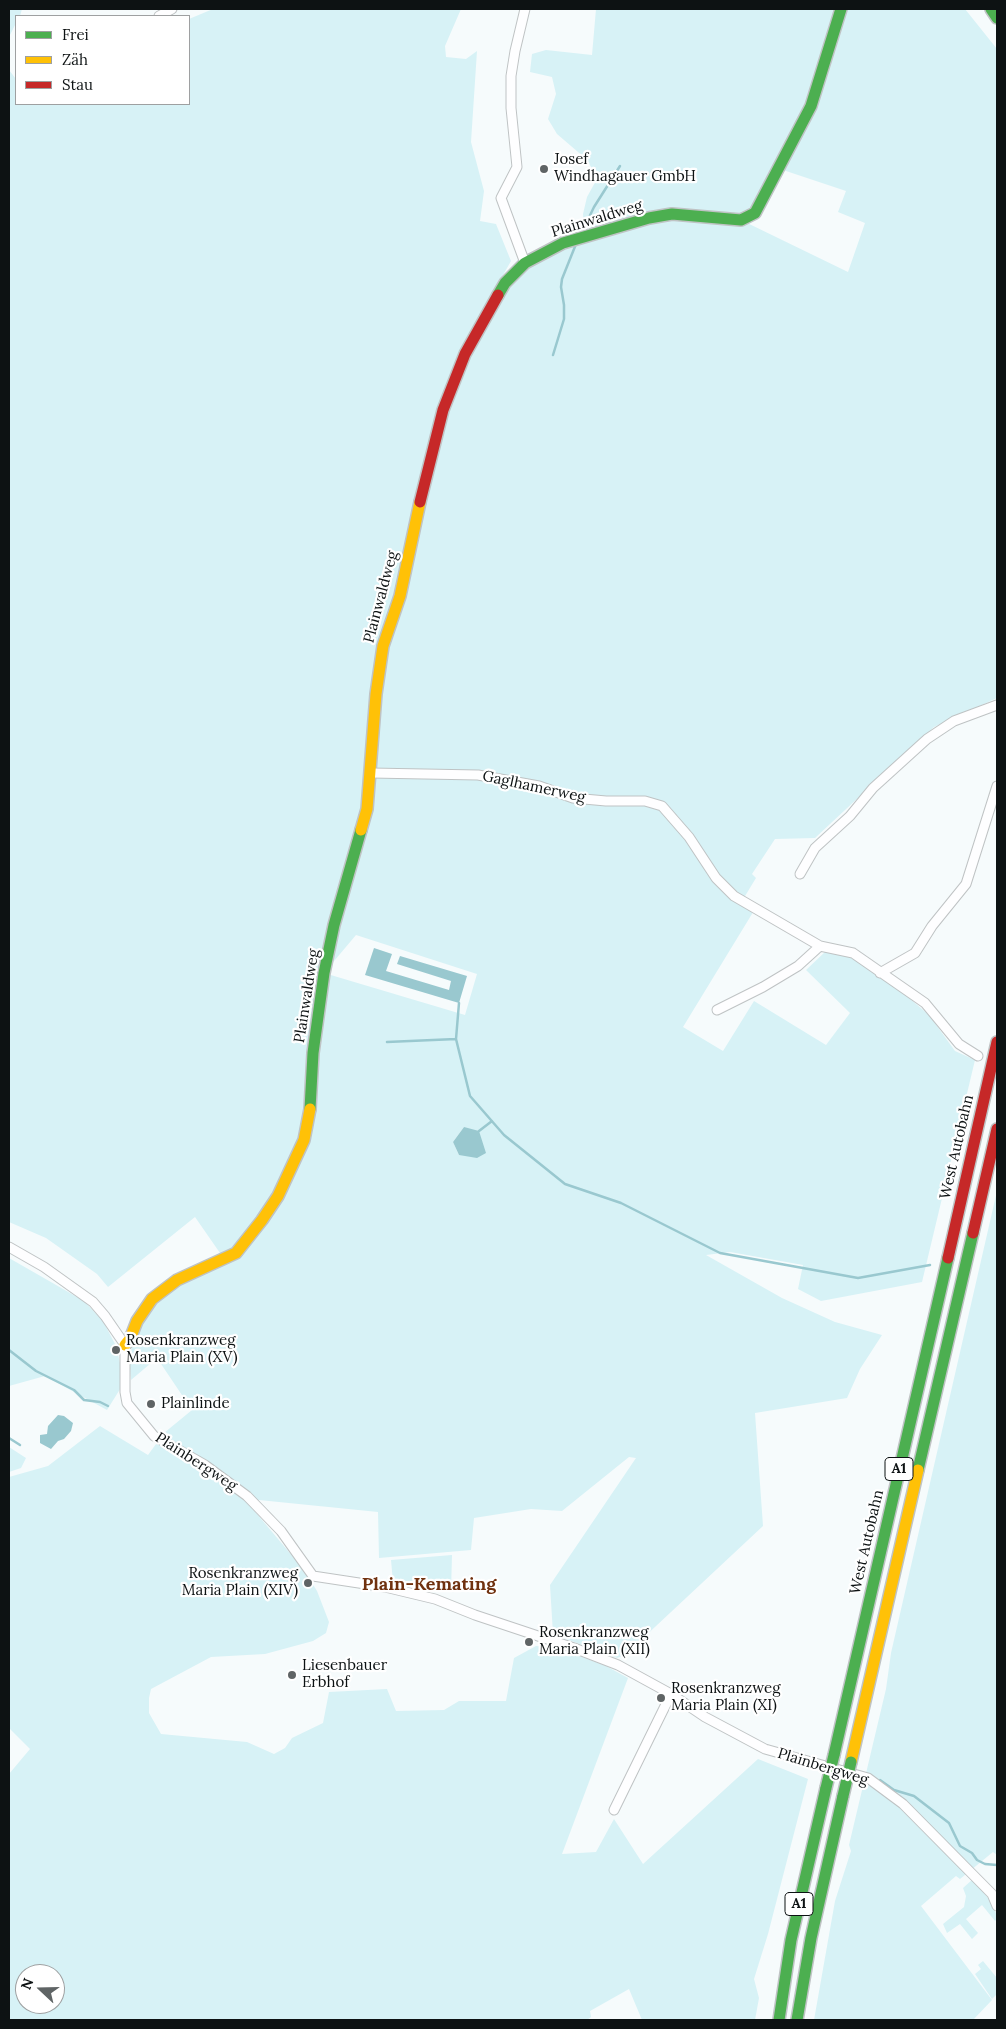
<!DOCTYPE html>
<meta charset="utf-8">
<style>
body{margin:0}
#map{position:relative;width:1006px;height:2029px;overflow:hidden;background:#f6fbfc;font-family:Lora,serif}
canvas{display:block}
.frame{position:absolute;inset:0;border:10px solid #0d1213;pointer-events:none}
.legend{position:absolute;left:15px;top:15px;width:175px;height:90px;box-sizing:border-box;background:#fff;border:1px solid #9ea0a1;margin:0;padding:6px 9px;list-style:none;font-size:15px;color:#0d1213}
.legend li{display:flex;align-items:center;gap:10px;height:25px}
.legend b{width:25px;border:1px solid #9ea0a1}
.north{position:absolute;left:15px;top:1964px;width:50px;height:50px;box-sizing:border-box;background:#fff;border:1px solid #9ea0a1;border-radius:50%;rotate:291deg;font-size:14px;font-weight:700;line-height:20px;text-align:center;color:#0d1213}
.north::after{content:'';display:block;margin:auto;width:18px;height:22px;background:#5f6465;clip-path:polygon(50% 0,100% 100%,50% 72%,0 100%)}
</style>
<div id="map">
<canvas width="1006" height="2029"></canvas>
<div class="frame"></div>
<ul class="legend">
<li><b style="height:6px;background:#4caf50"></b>Frei</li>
<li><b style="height:6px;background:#ffc107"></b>Zäh</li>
<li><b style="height:6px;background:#c62828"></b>Stau</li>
</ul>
<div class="north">N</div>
</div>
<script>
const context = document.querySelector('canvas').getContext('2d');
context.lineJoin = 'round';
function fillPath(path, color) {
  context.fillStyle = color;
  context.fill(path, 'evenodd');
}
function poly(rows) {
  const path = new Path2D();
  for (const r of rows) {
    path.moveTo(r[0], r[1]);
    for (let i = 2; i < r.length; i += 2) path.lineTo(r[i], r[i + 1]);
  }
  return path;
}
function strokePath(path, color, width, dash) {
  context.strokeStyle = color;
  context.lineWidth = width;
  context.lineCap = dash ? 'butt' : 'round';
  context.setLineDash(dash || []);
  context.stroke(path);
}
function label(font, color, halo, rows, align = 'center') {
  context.font = font + ' Lora,serif';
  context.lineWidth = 4.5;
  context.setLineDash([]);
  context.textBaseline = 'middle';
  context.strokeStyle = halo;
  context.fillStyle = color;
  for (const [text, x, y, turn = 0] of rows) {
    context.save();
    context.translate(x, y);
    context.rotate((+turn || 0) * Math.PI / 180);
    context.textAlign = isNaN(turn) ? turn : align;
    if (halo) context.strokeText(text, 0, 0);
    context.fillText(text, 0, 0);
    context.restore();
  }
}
const green = poly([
 [9,9,22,9,20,16,16,16,16,23,9,37],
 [213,9,461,9,445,46,446,57,466,59,477,51,471,142,484,191,480,221,496,224,511,261,473,328,513,279,540,258,569,246,598,239,584,228,583,214,587,197,598,177,585,158,557,134,548,119,556,94,552,77,530,72,532,54,546,50,592,55,596,9,965,9,997,49,997,698,934,727,815,838,775,839,752,874,756,878,742,901,755,909,683,1027,723,1051,754,1001,826,1045,850,1013,806,970,826,951,851,957,902,992,929,1015,955,1051,975,1060,922,1282,821,1301,798,1289,803,1265,730,1252,706,1255,782,1298,835,1322,882,1335,860,1369,847,1398,755,1413,763,1526,625,1655,617,1658,553,1634,550,1585,636,1458,629,1457,562,1511,531,1509,474,1518,471,1550,379,1558,378,1512,259,1500,252,1508,304,1570,317,1591,329,1622,326,1633,313,1641,265,1654,211,1657,151,1689,149,1698,149,1713,161,1734,247,1742,274,1754,285,1748,292,1738,323,1723,329,1692,387,1689,396,1711,444,1710,459,1701,506,1701,514,1658,536,1646,557,1648,606,1666,628,1678,562,1854,596,1852,614,1819,643,1864,758,1759,808,1779,768,1934,754,1979,759,1998,755,2020,642,2020,629,1989,590,2011,591,2017,587,2020,9,2020,9,1774,30,1749,9,1728,9,1477,48,1466,100,1426,148,1455,164,1433,192,1410,157,1358,131,1380,129,1357,136,1334,151,1308,176,1286,235,1253,220,1253,195,1217,108,1287,97,1274,46,1238,9,1222,9,70,16,79,16,104,189,104,189,19],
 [780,169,846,191,838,212,865,223,848,272,741,220,755,213],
 [356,935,477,974,465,1015,324,973],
 [464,1127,459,1155,453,1142],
 [25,1974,55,1974,55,2004,25,2004],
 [997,1191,997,1855,993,1852,960,1879,956,1876,921,1906,992,2000,973,2020,814,2020,835,1901,851,1851,849,1845,886,1689,891,1653],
 [9,1258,84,1301,103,1321,116,1346,120,1363,122,1386,107,1410,45,1376,9,1386],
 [9,1447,26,1458,21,1468,9,1472],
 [452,1555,451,1591,393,1582,391,1560],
 [973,1879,989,1899,997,1915,997,1919,995,1921,982,1905,966,1919,978,1933,972,1939,960,1924,947,1933,943,1924,964,1907,966,1896,963,1888],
 [983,1961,997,1978,997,1994,992,1999,975,1974,981,1969,978,1965]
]);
const water = poly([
 [374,948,392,954,386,971,449,990,451,981,397,964,400,956,467,976,459,1003,365,975],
 [464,1127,479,1131,486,1153,477,1158,459,1155,453,1142],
 [58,1415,64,1416,73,1423,71,1431,64,1439,58,1441,51,1449,40,1443,40,1435,47,1434,48,1426]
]);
const stream = poly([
 [582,232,594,207,620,166],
 [553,355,564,319,564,305,561,287,562,279,576,244],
 [459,1003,456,1039,470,1096,504,1135,565,1184,621,1203,720,1253,858,1278,930,1265],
 [387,1042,456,1039],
 [479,1131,492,1121],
 [9,1350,36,1371,74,1390,84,1400,100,1402,108,1406],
 [9,1438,20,1445],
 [880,1780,894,1790,914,1796,949,1823,960,1846,972,1853,977,1860,985,1864,997,1865]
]);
const street = poly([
 [525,9,515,51,511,76,511,108,517,167,501,198,525,263],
 [159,16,172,9],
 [371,773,478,775,539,786,573,798,606,801,645,801,662,806,689,837,716,878,734,896,820,946,853,953,925,1003,959,1044,978,1056],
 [800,874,815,848,850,816,873,788,927,739,954,721,997,705],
 [880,973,915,953,932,926,966,884,997,786],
 [717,1010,763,987,798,966,820,946],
 [9,1247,44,1267,93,1302,105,1316,125,1345,125,1392,127,1403,154,1436,205,1465,247,1496,281,1531,313,1576,385,1587,435,1599,475,1615,574,1648,618,1665,671,1694,705,1717,765,1749,868,1778,903,1804,992,1894,997,1906],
 [614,1810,671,1694]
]);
const fast = poly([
 [991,9,997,18],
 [498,295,505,283,525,263,563,243,649,218,672,214,741,220,755,213,811,106,841,9],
 [310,1109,313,1053,324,973,334,925,361,830],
 [918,1470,973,1233],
 [834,1755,948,1258],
 [779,2020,791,1940,826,1788],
 [797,2020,811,1938,843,1796]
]);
const slow = poly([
 [361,830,367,809,376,694,383,646,400,596,420,502],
 [125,1345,130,1339,137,1321,152,1299,177,1280,236,1253,262,1220,278,1196,304,1140,310,1109],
 [851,1762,918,1470]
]);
const jam = poly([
 [420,502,443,410,465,354,498,295],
 [973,1233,997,1129],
 [948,1258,997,1042]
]);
const fastBridge = poly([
 [826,1788,834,1755],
 [843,1796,851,1762]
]);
const markers = [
 [544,169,5,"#5f6465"],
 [116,1350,5,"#5f6465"],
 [151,1404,5,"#5f6465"],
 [308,1583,5,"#5f6465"],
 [529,1642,5,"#5f6465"],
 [292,1675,5,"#5f6465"],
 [661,1698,5,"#5f6465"]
];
const shields = [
 [899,1469,28],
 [799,1904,28]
];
const shieldNames = [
 ["A1",899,1469],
 ["A1",799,1904]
];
const poiNames = [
 ["Josef",554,160],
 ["Windhagauer GmbH",554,177],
 ["Rosenkranzweg",126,1341],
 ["Maria Plain (XV)",126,1358],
 ["Plainlinde",161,1404],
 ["Rosenkranzweg",298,1574,"right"],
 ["Maria Plain (XIV)",298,1591,"right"],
 ["Rosenkranzweg",539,1633],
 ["Maria Plain (XII)",539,1650],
 ["Liesenbauer",302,1666],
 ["Erbhof",302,1683],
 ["Rosenkranzweg",671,1689],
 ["Maria Plain (XI)",671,1706]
];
const streetNames = [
 ["Plainwaldweg",597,219,-17],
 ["Plainwaldweg",381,597,-75],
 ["Gaglhamerweg",534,787,12],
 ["Plainwaldweg",307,996,-81],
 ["West Autobahn",957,1147,-77],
 ["Plainbergweg",196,1462,33],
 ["West Autobahn",867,1542,-77],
 ["Plainbergweg",823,1767,17]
];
const quarterNames = [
 ["Plain-Kemating",429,1585]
];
fillPath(green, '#d7f2f6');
fillPath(water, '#99c8cf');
strokePath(stream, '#99c8cf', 2.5);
strokePath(street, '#bfc3c4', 11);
strokePath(fast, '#bfc3c4', 14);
strokePath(slow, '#bfc3c4', 14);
strokePath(jam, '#bfc3c4', 14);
strokePath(street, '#fefeff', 9);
strokePath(fast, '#4caf50', 11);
strokePath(slow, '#ffc107', 11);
strokePath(jam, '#c62828', 11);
strokePath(fastBridge, '#bfc3c4', 14, []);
strokePath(fastBridge, '#4caf50', 11);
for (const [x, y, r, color] of markers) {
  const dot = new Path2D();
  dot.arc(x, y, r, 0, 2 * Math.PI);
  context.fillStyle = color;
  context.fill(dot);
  strokePath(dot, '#fff', 2);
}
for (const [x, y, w] of shields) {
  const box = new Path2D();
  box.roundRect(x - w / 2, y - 11.5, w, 23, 4);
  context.fillStyle = '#fff';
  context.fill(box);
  strokePath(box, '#0d1213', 1);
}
label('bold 14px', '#0d1213', null, shieldNames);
label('15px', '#0d1213', '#fff', poiNames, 'left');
label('15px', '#0d1213', '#fff', streetNames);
label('bold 18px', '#70310f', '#fff', quarterNames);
</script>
